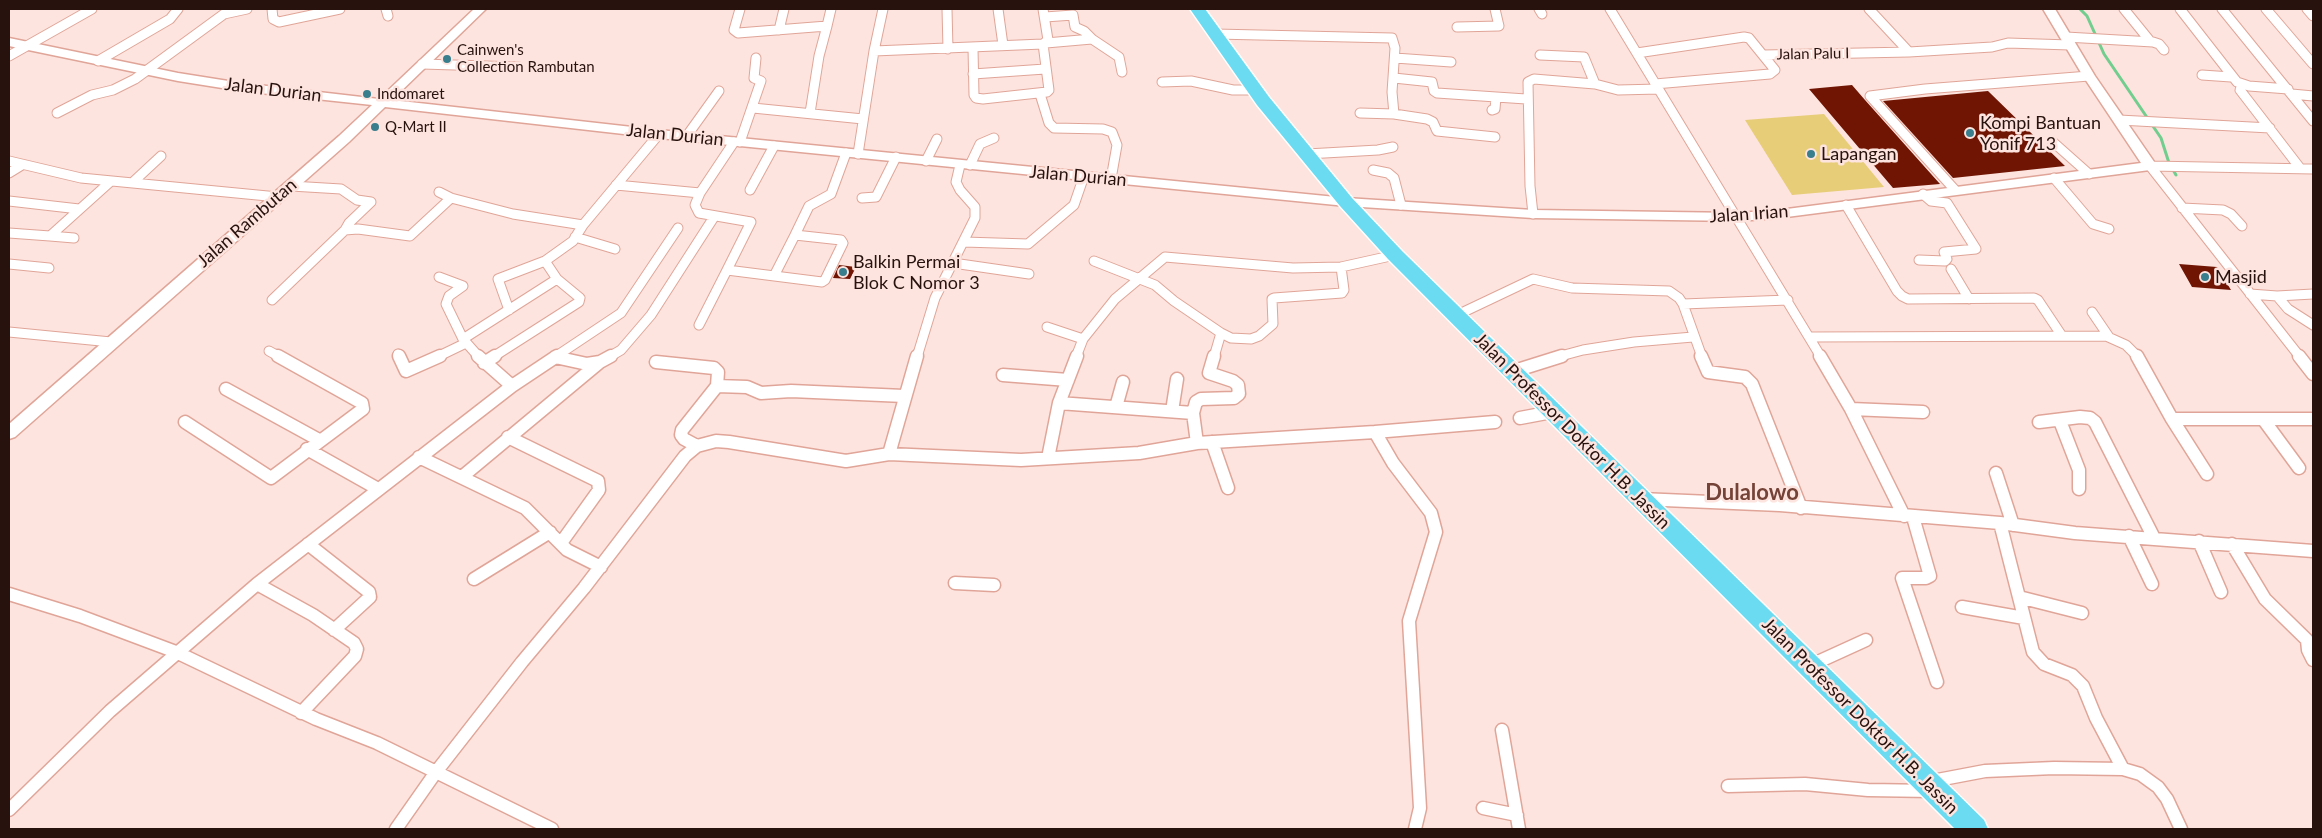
<!DOCTYPE html>
<style>
body{margin:0}
#map{position:relative;width:2322px;height:838px;overflow:hidden;background:#fde4de;font-family:Lato,sans-serif}
canvas{display:block}
.frame{position:absolute;inset:0;border:10px solid #27120e;pointer-events:none}
</style>
<div id="map">
<canvas width="2322" height="838"></canvas>
<div class="frame"></div>
</div>
<script>
const context = document.querySelector('canvas').getContext('2d');
context.lineJoin = 'round';
function fillPath(path, color) {
  context.fillStyle = color;
  context.fill(path, 'evenodd');
}
function poly(rows) {
  const path = new Path2D();
  for (const r of rows) {
    path.moveTo(r[0], r[1]);
    for (let i = 2; i < r.length; i += 2) path.lineTo(r[i], r[i + 1]);
  }
  return path;
}
function strokePath(path, color, width, dash) {
  context.strokeStyle = color;
  context.lineWidth = width;
  context.lineCap = dash ? 'butt' : 'round';
  context.setLineDash(dash || []);
  context.stroke(path);
}
function label(font, color, halo, rows, align = 'center') {
  context.font = font + ' Lato,sans-serif';
  context.lineWidth = 5;
  context.setLineDash([]);
  context.textBaseline = 'middle';
  context.strokeStyle = halo;
  context.fillStyle = color;
  for (const [text, x, y, turn = 0] of rows) {
    context.save();
    context.translate(x, y);
    context.rotate((+turn || 0) * Math.PI / 180);
    context.textAlign = isNaN(turn) ? turn : align;
    if (halo) context.strokeText(text, 0, 0);
    context.fillText(text, 0, 0);
    context.restore();
  }
}
const green = poly([
 [1824,114,1884,187,1792,195,1745,120]
]);
const stream = poly([
 [2080,9,2087,16,2104,54,2161,138,2169,163,2176,175]
]);
const building = poly([
 [1852,85,1865,100,1940,184,1893,188,1809,89],
 [1988,91,2065,166,1953,178,1883,101],
 [2179,264,2217,267,2231,290,2192,287],
 [839,265,856,267,850,279,833,278]
]);
const streetFar1 = poly([
 [272,9,273,19,279,22,340,9],
 [386,9,388,16],
 [740,9,734,30,738,33,827,26,819,56,810,113],
 [947,9,948,49],
 [998,9,1003,45],
 [1539,9,1542,14],
 [1610,9,1821,357],
 [1869,9,1909,52],
 [2124,9,2150,41],
 [2180,9,2237,82,2249,86,2288,89],
 [2222,9,2313,121],
 [2266,9,2313,64],
 [2307,9,2313,16],
 [1045,17,1073,15,1075,27,1084,31,1092,39],
 [827,26,831,9],
 [1457,27,1499,26,1495,9],
 [779,30,784,9],
 [1215,34,1392,38,1395,48,1392,92,1394,114,1360,113],
 [2066,37,2153,42,2159,44,2164,50],
 [1046,43,1092,39,1119,57,1122,72],
 [973,48,974,95,976,98,983,99,1047,92,1049,90,1043,44],
 [874,51,1043,44,1048,40,1043,9],
 [1637,53,1744,37,1749,38,1775,70,1770,74,1655,84],
 [1540,55,1584,57,1595,84],
 [1764,55,1909,52,1992,47,2008,43,2070,45],
 [9,56,92,9],
 [1395,58,1451,62],
 [98,61,170,19,178,9],
 [422,64,519,67],
 [973,74,1045,69],
 [2202,75,2231,77],
 [1394,78,1432,82,1434,91,1437,93,1526,99],
 [1162,82,1191,81,1233,90,1255,90],
 [2242,85,2240,90,2300,168],
 [1040,94,1049,123,1054,128,1103,129,1112,132,1117,145,1111,179],
 [2292,94,2313,96],
 [753,108,863,119],
 [1492,110,1495,109,1496,97],
 [57,113,92,95,113,90,135,79,224,14,247,9],
 [1394,114,1427,119,1433,122,1437,131,1495,137],
 [2119,120,2270,128],
 [686,137,719,91],
 [734,142,700,193,695,205,699,213,751,222,727,270,822,282,825,280,843,243,841,240,795,235,809,206,831,194,846,153],
 [740,142,761,81,754,78,756,58],
 [2053,142,2089,174],
 [858,154,874,51,883,9],
 [1307,154,1378,150,1393,147],
 [9,161,81,178,278,197],
 [926,161,937,139],
 [970,165,980,144,994,138],
 [2150,166,2300,357],
 [2150,166,2313,169],
 [1373,170,1388,173,1394,178,1401,205],
 [9,173,22,165],
 [2054,178,2093,224,2109,229],
 [132,183,161,156],
 [616,185,700,193],
 [291,186,341,189,357,200,371,202],
 [750,190,774,146],
 [1955,190,1870,96,1925,89,2089,76],
 [439,192,451,198,513,214,583,225],
 [862,198,876,197,896,157],
 [9,201,79,209],
 [1846,205,1897,291,1902,296,1908,299,2034,298,2038,300,2062,336],
 [2182,208,2223,210,2231,214,2242,226],
 [1533,214,1530,186,1528,82,1534,79,1595,84,1618,90,1659,89],
 [345,230,349,223,371,202],
 [9,233,50,236,110,182],
 [50,236,74,238],
 [575,237,615,249],
 [964,242,1028,244,1074,205,1084,176],
 [1919,260,1945,261,1947,259,1944,252,1976,249,1947,203,1931,201,1923,194],
 [1094,261,1155,285,1174,301,1221,333,1214,357],
 [953,263,1029,274],
 [9,264,49,268],
 [1951,269,1969,299],
 [774,276,795,235],
 [439,277,463,286,449,296,446,304,463,339,479,357],
 [2250,294,2277,296,2313,294],
 [2277,296,2288,309,2313,325],
 [272,300,345,230,358,229,410,236,451,198],
 [509,310,498,279,545,261],
 [2092,312,2109,337],
 [1455,316,1533,279,1572,288,1669,291,1679,298,1683,304],
 [699,325,727,270],
 [1047,327,1083,339],
 [9,332,111,342],
 [1221,333,1231,338,1251,339,1259,336,1273,324,1272,299,1274,298,1342,293,1344,290,1341,267],
 [1809,337,2106,336,2126,345,2138,357],
 [463,339,557,279,545,261,573,241,583,225,659,134],
 [269,351,280,357],
 [398,354,399,357],
 [437,357,466,343],
 [493,357,579,302,580,298,557,279],
 [555,357,621,313,678,228],
 [609,357,621,350,651,315,714,217],
 [917,357,935,298,975,218,975,207,960,190,956,182,960,165],
 [1076,357,1083,339,1115,299,1165,257,1293,268,1341,267,1395,255],
 [1557,357,1583,350,1634,342,1693,337],
 [1702,357,1683,304,1788,300]
]);
const street = poly([
 [399,356,406,371,440,356],
 [478,356,512,386],
 [1701,356,1708,372,1745,377,1752,384,1801,508],
 [1820,356,1851,409,1904,516],
 [2137,356,2172,419,2207,474],
 [2299,356,2313,374],
 [555,357,587,364,600,362,611,356],
 [656,362,714,368,718,372,717,386,747,387,761,393,791,391,904,396],
 [484,363,495,356],
 [1511,372,1562,356],
 [1003,375,1068,380],
 [226,389,319,440],
 [1059,403,1193,413],
 [1116,407,1123,382],
 [1851,409,1923,412],
 [1172,411,1177,379],
 [1520,418,1552,412],
 [2172,419,2313,419],
 [2263,419,2299,468],
 [2060,421,2079,470,2079,489],
 [185,422,271,478,363,409,362,403,278,356],
 [2039,422,2080,417,2090,418,2095,422,2154,538],
 [1375,432,1495,422],
 [508,437,598,481,599,490,561,543],
 [1212,442,1228,488],
 [1197,443,1193,413,1196,402,1201,399,1234,398,1239,394,1238,385,1233,381,1209,373,1214,356],
 [697,446,684,439,681,435,682,430,717,386],
 [307,449,378,489],
 [889,454,917,356],
 [419,457,525,508,567,550,601,567],
 [1048,458,1059,403,1077,356],
 [1996,473,2013,525],
 [463,476,600,362],
 [1641,499,1780,505,2000,523,2075,533,2313,551],
 [1913,517,1930,576,1926,578,1902,578,1937,682],
 [2000,523,2033,652,2044,664,2072,675,2083,686,2096,718,2123,769],
 [2129,536,2152,584],
 [2199,541,2221,592],
 [308,544,369,592,370,597,334,630],
 [2232,544,2265,599,2307,640,2308,650,2313,660],
 [474,579,550,532],
 [955,583,994,585],
 [257,584,313,615,354,643,357,649,355,656,301,713],
 [9,594,80,616,176,652,316,719,377,743,552,829],
 [2019,597,2082,613],
 [1962,607,2024,618],
 [1809,666,1866,640],
 [1502,730,1519,829],
 [1927,782,1985,771,2054,768,2123,769,2140,774,2158,787,2167,799,2181,829],
 [1728,786,1805,784,1868,790,1932,791],
 [1483,808,1517,815],
 [9,810,110,711,257,584,512,386,557,356],
 [396,829,436,772,522,662,584,588,685,456,697,446,716,441,729,442,846,461,889,454,1021,460,1139,453,1197,443,1375,432,1393,463,1431,513,1436,532,1409,621,1420,808,1415,829]
]);
const secondary = poly([
 [474,9,486,9,392,100,659,130,1346,198,1533,210,1738,213,1779,210,2141,163,2083,76,2043,9,2055,9,2095,76,2157,166,2150,170,1779,218,1738,221,1533,218,1346,206,659,138,385,107,349,142,15,437,9,439,9,424,339,136,372,105,241,91,178,81,9,46,9,38,178,73,241,83,379,99,474,9]
]);
const highway = poly([
 [1190,9,1205,9,1269,97,1352,198,1402,251,1984,820,1988,829,1955,829,1388,259,1340,206,1257,105,1190,9]
]);
const markers = [
 [447,59,5,"#397e8c"],
 [367,94,5,"#397e8c"],
 [375,127,5,"#397e8c"],
 [1970,133,5,"#397e8c"],
 [1811,154,5,"#397e8c"],
 [843,272,5,"#397e8c"],
 [2205,277,5,"#397e8c"]
];
const farPoinames = [
 ["Cainwen's",457,50],
 ["Collection Rambutan",457,67],
 ["Indomaret",377,94],
 ["Q-Mart II",385,127]
];
const farStreetnames = [
 ["Jalan Palu I",1813,54,-1]
];
const streetNames = [
 ["Jalan Durian",273,90,7],
 ["Jalan Durian",675,135,6],
 ["Jalan Durian",1078,176,5],
 ["Jalan Irian",1749,214,-4],
 ["Jalan Rambutan",247,223,-41],
 ["Jalan Professor Doktor H.B. Jassin",1572,431,45],
 ["Jalan Professor Doktor H.B. Jassin",1860,716,45]
];
const poiNames = [
 ["Kompi Bantuan",1980,123],
 ["Yonif 713",1980,144],
 ["Lapangan",1821,154],
 ["Balkin Permai",853,262],
 ["Blok C Nomor 3",853,283],
 ["Masjid",2215,277]
];
const districtNames = [
 ["Dulalowo",1752,493]
];
fillPath(green, '#e7cd77');
strokePath(stream, '#71ce8f', 3);
fillPath(building, '#701504');
strokePath(streetFar1, '#e0a598', 11);
strokePath(street, '#e0a598', 15);
strokePath(secondary, '#e0a598', 3);
strokePath(highway, '#fff', 3);
strokePath(streetFar1, '#fff', 9);
strokePath(street, '#fff', 12);
fillPath(secondary, '#fff');
fillPath(highway, '#6bdbf2');
for (const [x, y, r, color] of markers) {
  const dot = new Path2D();
  dot.arc(x, y, r, 0, 2 * Math.PI);
  context.fillStyle = color;
  context.fill(dot);
  strokePath(dot, '#fde4de', 2);
}
label('15px', '#27120e', '#fde4de', farPoinames, 'left');
label('15px', '#27120e', '#fde4de', farStreetnames);
label('18px', '#27120e', '#fde4de', streetNames);
label('18px', '#27120e', '#fde4de', poiNames, 'left');
label('bold 22px', '#754237', '#fde4de', districtNames);
</script>
